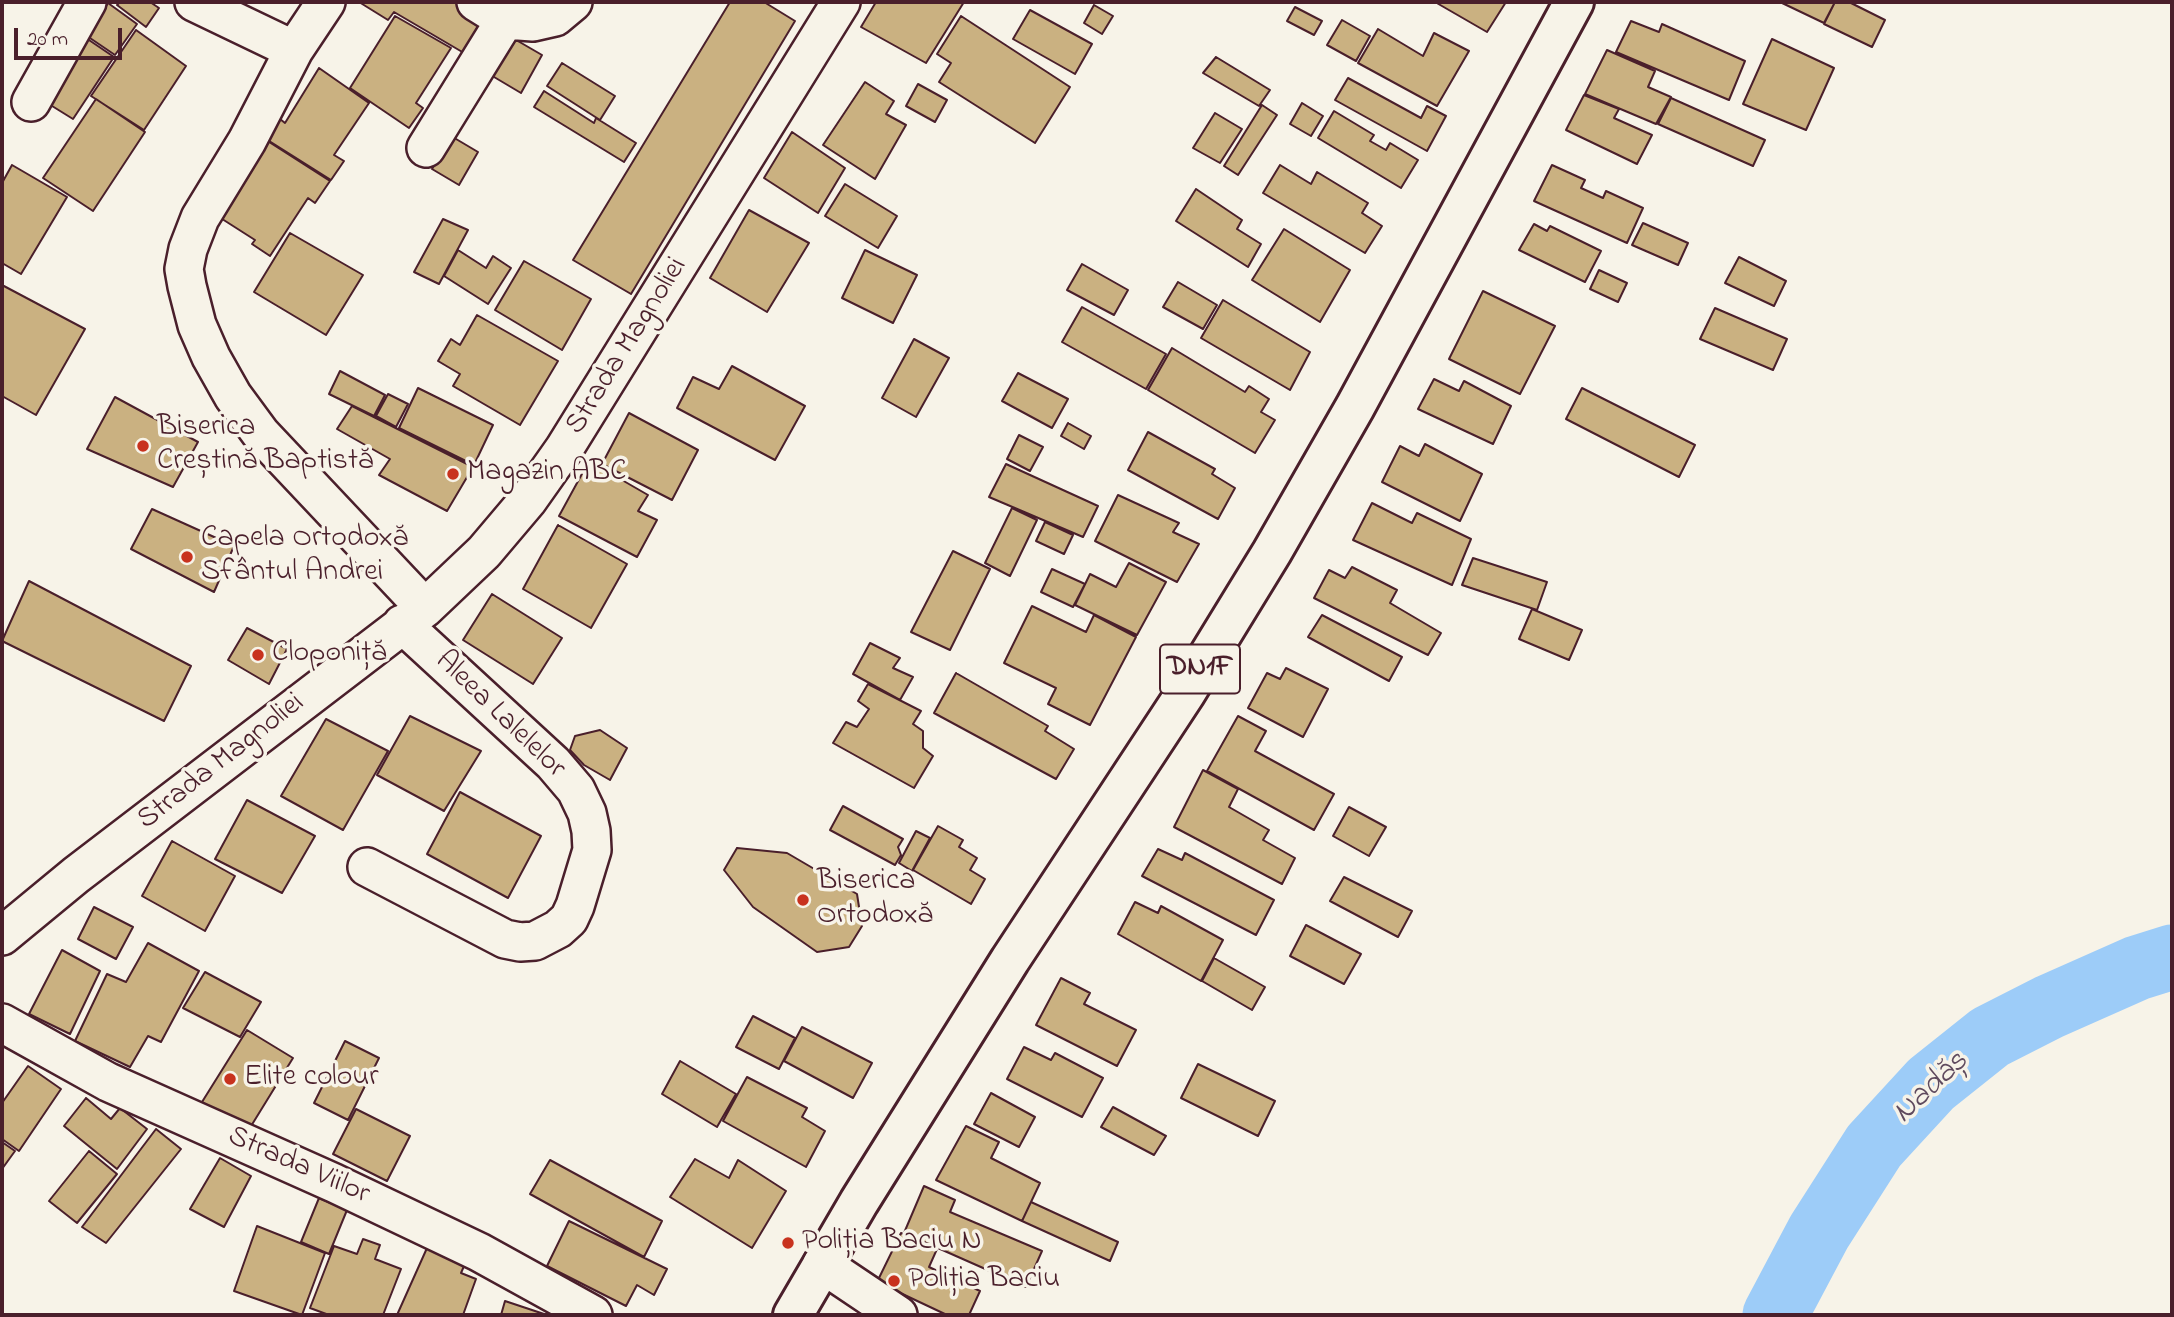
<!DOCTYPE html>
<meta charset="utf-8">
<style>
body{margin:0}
#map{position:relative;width:2174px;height:1317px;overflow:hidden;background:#f7f3e8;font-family:"Indie Flower",sans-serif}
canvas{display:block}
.frame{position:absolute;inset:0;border:4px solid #4a1f2b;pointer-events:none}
.scale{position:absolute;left:14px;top:28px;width:108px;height:32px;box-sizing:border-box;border:4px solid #4a1f2b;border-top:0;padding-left:9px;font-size:21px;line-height:24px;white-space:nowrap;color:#4a1f2b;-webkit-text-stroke:5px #f7f3e8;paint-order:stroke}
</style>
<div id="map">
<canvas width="2174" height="1317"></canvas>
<div class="frame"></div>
<div class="scale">20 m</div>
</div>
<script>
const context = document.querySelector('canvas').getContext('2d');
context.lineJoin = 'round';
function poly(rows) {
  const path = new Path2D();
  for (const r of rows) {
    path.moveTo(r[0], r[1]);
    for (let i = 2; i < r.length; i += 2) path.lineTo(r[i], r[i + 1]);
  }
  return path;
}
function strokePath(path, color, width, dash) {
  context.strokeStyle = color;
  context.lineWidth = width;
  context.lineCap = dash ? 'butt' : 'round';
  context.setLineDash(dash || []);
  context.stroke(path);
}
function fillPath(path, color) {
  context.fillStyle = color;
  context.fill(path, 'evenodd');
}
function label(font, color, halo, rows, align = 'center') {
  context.font = font + ' "Indie Flower",sans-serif';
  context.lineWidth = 7;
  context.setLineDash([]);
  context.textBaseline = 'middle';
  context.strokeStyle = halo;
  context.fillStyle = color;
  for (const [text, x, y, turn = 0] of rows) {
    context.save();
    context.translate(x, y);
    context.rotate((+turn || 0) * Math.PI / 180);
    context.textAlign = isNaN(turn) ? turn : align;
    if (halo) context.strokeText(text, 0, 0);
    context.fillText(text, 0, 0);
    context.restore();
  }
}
const river = poly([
 [1775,1315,1819,1232,1874,1146,1931,1084,1990,1037,2049,1007,2137,968,2172,957]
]);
const building = poly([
 [120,2,150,2,159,8,146,27,117,5,120,2],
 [359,2,459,2,487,19,464,53,394,12,388,20,359,2],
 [730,2,764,2,795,21,631,294,573,260,730,2],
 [876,2,964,2,926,63,861,27,876,2],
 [1435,2,1506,2,1487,32,1435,2],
 [1780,2,1835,2,1824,23,1780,2],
 [1835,2,1849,2,1885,20,1872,47,1824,24,1835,2],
 [108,3,137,24,115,55,87,36,108,3],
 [1094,5,1113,16,1102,34,1084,23,1094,5],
 [1295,7,1322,21,1314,35,1287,21,1295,7],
 [1030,10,1092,44,1075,74,1013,39,1030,10],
 [395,16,451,48,416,103,423,108,409,128,350,88,395,16],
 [961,16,1070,87,1035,143,939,82,951,63,937,54,961,16],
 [1342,20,1370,36,1356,61,1327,45,1342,20],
 [1631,21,1659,32,1662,24,1745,61,1729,100,1616,52,1631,21],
 [1378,29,1423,56,1434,33,1469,51,1437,106,1358,63,1378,29],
 [136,30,186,66,144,130,91,96,136,30],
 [511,37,542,55,521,93,489,74,511,37],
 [86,38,114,57,73,119,44,101,86,38],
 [1772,39,1834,68,1806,130,1743,104,1772,39],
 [1607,50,1655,71,1648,87,1671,97,1656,124,1585,94,1607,50],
 [1216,57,1270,90,1259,106,1203,73,1216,57],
 [562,63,615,96,600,120,547,86,562,63],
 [319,68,369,103,334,155,344,161,331,180,266,139,280,119,285,123,319,68],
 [1348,78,1421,118,1427,106,1446,116,1427,151,1335,100,1348,78],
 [865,82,894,101,886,114,906,125,875,179,823,145,865,82],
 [918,84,947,100,935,122,906,106,918,84],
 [544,91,594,123,596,118,636,143,624,162,534,107,544,91],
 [1584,95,1619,109,1614,118,1652,135,1637,164,1566,130,1584,95],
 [1671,98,1765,140,1753,166,1658,124,1671,98],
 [96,99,145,132,93,211,43,178,96,99],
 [1302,103,1323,116,1311,136,1290,124,1302,103],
 [1262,105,1277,115,1238,175,1224,166,1262,105],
 [1334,111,1374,135,1370,141,1386,150,1390,143,1418,160,1401,188,1318,138,1334,111],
 [1215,113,1242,129,1220,163,1193,148,1215,113],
 [792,132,845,168,818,213,764,178,792,132],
 [451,136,478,152,459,185,432,169,451,136],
 [266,140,330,181,315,203,308,198,270,256,252,244,255,240,219,217,232,196,235,197,254,167,250,165,266,140],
 [12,165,67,197,21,274,2,263,2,183,12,165],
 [1280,165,1311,184,1317,172,1368,203,1362,213,1382,226,1365,253,1263,193,1280,165],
 [1552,165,1585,180,1581,188,1603,198,1606,191,1643,208,1627,243,1534,201,1552,165],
 [845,184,897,216,878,248,825,216,845,184],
 [1196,189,1242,220,1237,229,1261,244,1248,267,1176,221,1196,189],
 [749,210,809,243,767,312,710,278,749,210],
 [443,219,468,230,439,284,414,272,443,219],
 [1643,223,1688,243,1678,265,1632,245,1643,223],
 [1534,224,1547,231,1550,226,1601,251,1585,282,1519,250,1534,224],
 [1284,229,1350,270,1320,322,1252,280,1284,229],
 [290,233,363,275,326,335,254,292,290,233],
 [458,250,486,268,493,256,511,268,488,304,444,276,458,250],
 [865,250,917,275,893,323,842,298,865,250],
 [1739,257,1786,281,1774,306,1725,283,1739,257],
 [524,261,591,299,562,350,495,310,524,261],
 [1082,264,1128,290,1114,315,1067,290,1082,264],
 [1599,270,1627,283,1618,302,1590,289,1599,270],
 [1178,282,1217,305,1203,329,1163,307,1178,282],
 [2,285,85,329,36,415,2,396,2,285],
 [1483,291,1555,326,1520,394,1449,359,1483,291],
 [1223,300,1310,352,1290,390,1201,338,1223,300],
 [1082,307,1166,354,1146,389,1062,342,1082,307],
 [1715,308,1787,339,1773,370,1700,339,1715,308],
 [477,315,558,361,520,425,453,386,460,374,438,361,451,339,460,345,477,315],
 [914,339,949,358,916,417,882,398,914,339],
 [1172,348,1245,392,1249,386,1269,399,1261,412,1275,420,1255,453,1148,390,1172,348],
 [732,366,805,406,775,460,677,408,693,377,719,389,732,366],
 [340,371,385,395,374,416,329,394,340,371],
 [1018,373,1068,399,1052,428,1002,401,1018,373],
 [1434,379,1459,391,1464,381,1511,406,1493,444,1418,409,1434,379],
 [418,388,493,425,474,465,399,428,418,388],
 [1582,388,1695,445,1679,477,1566,419,1582,388],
 [388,394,408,404,396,427,376,416,388,394],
 [115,397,198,442,173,487,87,449,115,397],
 [352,406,473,467,447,511,379,475,390,459,337,429,352,406],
 [629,413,698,450,672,500,602,464,629,413],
 [1068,423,1091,436,1084,449,1061,436,1068,423],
 [1148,432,1215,469,1212,474,1235,488,1218,519,1128,470,1148,432],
 [1019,435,1043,447,1030,471,1007,459,1019,435],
 [1425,444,1482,474,1460,521,1382,482,1400,446,1419,456,1425,444],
 [589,461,648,495,638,511,657,520,637,557,559,516,589,461],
 [1006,464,1098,506,1083,537,989,497,1006,464],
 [1118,495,1179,523,1173,532,1199,544,1177,582,1095,541,1118,495],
 [1372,503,1412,523,1417,513,1471,539,1452,585,1353,540,1372,503],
 [1012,508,1037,520,1010,576,985,563,1012,508],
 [152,509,234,546,214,592,131,549,152,509],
 [1045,522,1073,535,1064,554,1036,541,1045,522],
 [558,525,627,564,591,628,523,589,558,525],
 [953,551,990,569,950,650,911,632,953,551],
 [1473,558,1547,582,1537,610,1462,585,1473,558],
 [1129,563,1166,582,1137,635,1075,605,1090,574,1116,587,1129,563],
 [1352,567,1397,590,1390,603,1441,633,1428,655,1314,598,1329,570,1345,578,1352,567],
 [1052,569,1085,584,1073,607,1041,592,1052,569],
 [29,581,191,666,164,721,2,641,29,581],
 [492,594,562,638,533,684,463,640,492,594],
 [1032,606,1086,632,1094,615,1136,637,1090,725,1048,704,1056,688,1004,663,1032,606],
 [1532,609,1582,630,1569,660,1519,639,1532,609],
 [1322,615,1402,657,1389,681,1308,637,1322,615],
 [247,628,287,649,269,684,228,660,247,628],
 [870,643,900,658,893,668,913,677,900,700,853,674,870,643],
 [1286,668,1328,689,1303,737,1248,708,1267,673,1280,679,1286,668],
 [956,673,1048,726,1045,731,1074,749,1056,779,934,713,956,673],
 [868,684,921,711,913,724,923,731,923,748,933,756,914,788,833,743,846,722,857,727,869,709,858,701,868,684],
 [410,716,481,751,444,811,377,775,410,716],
 [1238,716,1266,731,1255,751,1334,794,1314,830,1207,771,1238,716],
 [326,719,388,751,343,830,281,796,326,719],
 [600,730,627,748,610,780,584,765,570,750,575,736,600,730],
 [1203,770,1238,789,1229,807,1269,830,1263,840,1295,858,1282,884,1174,827,1203,770],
 [460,792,541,836,508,898,427,854,460,792],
 [247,800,315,836,282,893,215,859,247,800],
 [843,806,903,839,898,847,901,855,895,865,830,830,843,806],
 [1349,807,1386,827,1369,856,1333,836,1349,807],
 [938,826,963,840,959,847,977,858,970,870,985,879,971,904,913,870,938,826],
 [916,831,930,838,912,871,899,863,916,831],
 [172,841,235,876,205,931,142,896,172,841],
 [737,848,787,853,857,894,862,926,849,947,817,952,753,907,724,870,737,848],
 [1158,849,1182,860,1185,853,1274,900,1256,935,1142,876,1158,849],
 [1344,877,1412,911,1398,937,1330,901,1344,877],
 [1135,902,1158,913,1161,906,1223,940,1201,981,1118,934,1135,902],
 [94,907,133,927,116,959,78,939,94,907],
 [1306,925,1361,954,1344,984,1290,956,1306,925],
 [148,943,199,971,161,1042,148,1036,130,1067,75,1041,107,974,126,982,148,943],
 [62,950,100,971,70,1034,29,1014,62,950],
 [1214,958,1265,987,1252,1010,1202,981,1214,958],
 [205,972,261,1002,240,1037,183,1008,205,972],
 [1061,978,1090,993,1084,1004,1136,1030,1117,1066,1036,1025,1061,978],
 [753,1016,795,1038,779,1069,736,1047,753,1016],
 [802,1027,872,1063,853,1098,784,1061,802,1027],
 [247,1030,293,1058,248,1131,202,1102,247,1030],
 [345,1041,379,1058,348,1120,314,1103,345,1041],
 [1024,1047,1051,1060,1055,1053,1103,1078,1082,1117,1007,1079,1024,1047],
 [680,1061,736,1094,717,1127,662,1094,680,1061],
 [1198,1064,1275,1101,1258,1136,1181,1098,1198,1064],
 [28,1066,61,1089,19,1151,2,1139,2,1103,28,1066],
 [747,1077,807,1108,802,1117,825,1131,806,1167,723,1121,747,1077],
 [991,1093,1035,1117,1019,1147,974,1124,991,1093],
 [86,1098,111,1119,120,1108,147,1129,117,1169,64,1126,86,1098],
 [1113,1107,1166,1136,1154,1155,1101,1127,1113,1107],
 [356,1109,410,1136,387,1181,333,1154,356,1109],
 [966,1126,999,1142,991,1158,1040,1183,1022,1221,936,1180,966,1126],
 [156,1129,181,1149,106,1243,82,1227,156,1129],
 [2,1142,15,1151,2,1169,2,1142],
 [89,1151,117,1174,77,1223,49,1201,89,1151],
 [220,1158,251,1176,224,1227,190,1209,220,1158],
 [695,1159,729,1178,738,1160,786,1191,752,1248,670,1197,695,1159],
 [550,1160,662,1221,644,1257,530,1194,550,1160],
 [924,1186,955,1200,950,1212,1042,1251,1026,1287,904,1233,924,1186],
 [319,1198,347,1210,329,1254,301,1242,319,1198],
 [1031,1202,1118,1242,1110,1261,1022,1221,1031,1202],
 [569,1221,667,1269,654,1295,637,1285,626,1306,547,1266,569,1221],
 [257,1226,325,1253,302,1315,234,1291,257,1226],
 [901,1233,937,1249,929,1267,980,1291,969,1315,947,1315,877,1282,901,1233],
 [363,1239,380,1245,375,1259,401,1269,383,1315,329,1315,310,1308,334,1246,357,1254,363,1239],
 [427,1248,464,1266,461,1273,476,1279,463,1315,397,1315,427,1248],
 [505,1301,544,1314,543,1315,501,1315,505,1301]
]);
const minor = poly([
 [194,2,294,50],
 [326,2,294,50,247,141,200,218,188,249,184,269,187,286,197,325,211,357,233,396,261,434,425,608],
 [476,2,505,20,533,22,555,17,573,2],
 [31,102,87,2],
 [426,148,505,20],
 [367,867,505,939,520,942,535,941,558,929,569,919,575,906,592,850,591,831,587,813,576,790,553,763,402,624],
 [2,936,76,875,425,608,484,552,528,500,564,449,841,2],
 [2,1023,108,1082,334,1183,479,1252,593,1315],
 [822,1264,898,1315]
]);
const major = poly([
 [793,1315,859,1202,1010,960,1185,694,1272,552,1355,407,1574,2]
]);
const markers = [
 [143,446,7,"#c8321e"],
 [453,474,7,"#c8321e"],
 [187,557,7,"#c8321e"],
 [258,655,7,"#c8321e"],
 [803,900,7,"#c8321e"],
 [230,1079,7,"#c8321e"],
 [788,1243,7,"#c8321e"],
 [894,1281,7,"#c8321e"]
];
const shields = [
 [1200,669,80]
];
const shieldNames = [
 ["DN1F",1200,669]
];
const streetNames = [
 ["Strada Magnoliei",628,347,-58],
 ["Aleea Lalelelor",499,716,44],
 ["Strada Magnoliei",222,763,-38],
 ["Strada Viilor",298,1167,24]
];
const poiNames = [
 ["Biserica",157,429],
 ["Creștină Baptistă",157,463],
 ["Magazin ABC",467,474],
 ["Capela Ortodoxă",201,540],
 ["Sfântul Andrei",201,574],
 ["Cloponiță",272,655],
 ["Biserica",817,883],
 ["Ortodoxă",817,917],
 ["Elite colour",244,1079],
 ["Poliția Baciu N",802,1243],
 ["Poliția Baciu",908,1281]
];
const waterNames = [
 ["Nadăș",1932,1089,-43]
];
strokePath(river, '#9dccf8', 65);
fillPath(building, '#cab181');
strokePath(building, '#4a1f2b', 2);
strokePath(minor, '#4a1f2b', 42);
strokePath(major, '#4a1f2b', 44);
strokePath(minor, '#f7f3e8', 37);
strokePath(major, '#f7f3e8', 38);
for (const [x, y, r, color] of markers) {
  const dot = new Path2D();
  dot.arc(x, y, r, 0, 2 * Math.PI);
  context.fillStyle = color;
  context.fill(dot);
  strokePath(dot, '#f7f3e8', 2.5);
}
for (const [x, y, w] of shields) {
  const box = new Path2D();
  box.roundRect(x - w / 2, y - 24.5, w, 49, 5);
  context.fillStyle = '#f7f3e8';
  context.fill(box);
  strokePath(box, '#4a1f2b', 2);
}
label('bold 28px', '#4a1f2b', null, shieldNames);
label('30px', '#4a1f2b', '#f7f3e8', streetNames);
label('30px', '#4a1f2b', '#f7f3e8', poiNames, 'left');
label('italic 32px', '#5f4a5e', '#f7f3e8', waterNames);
</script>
